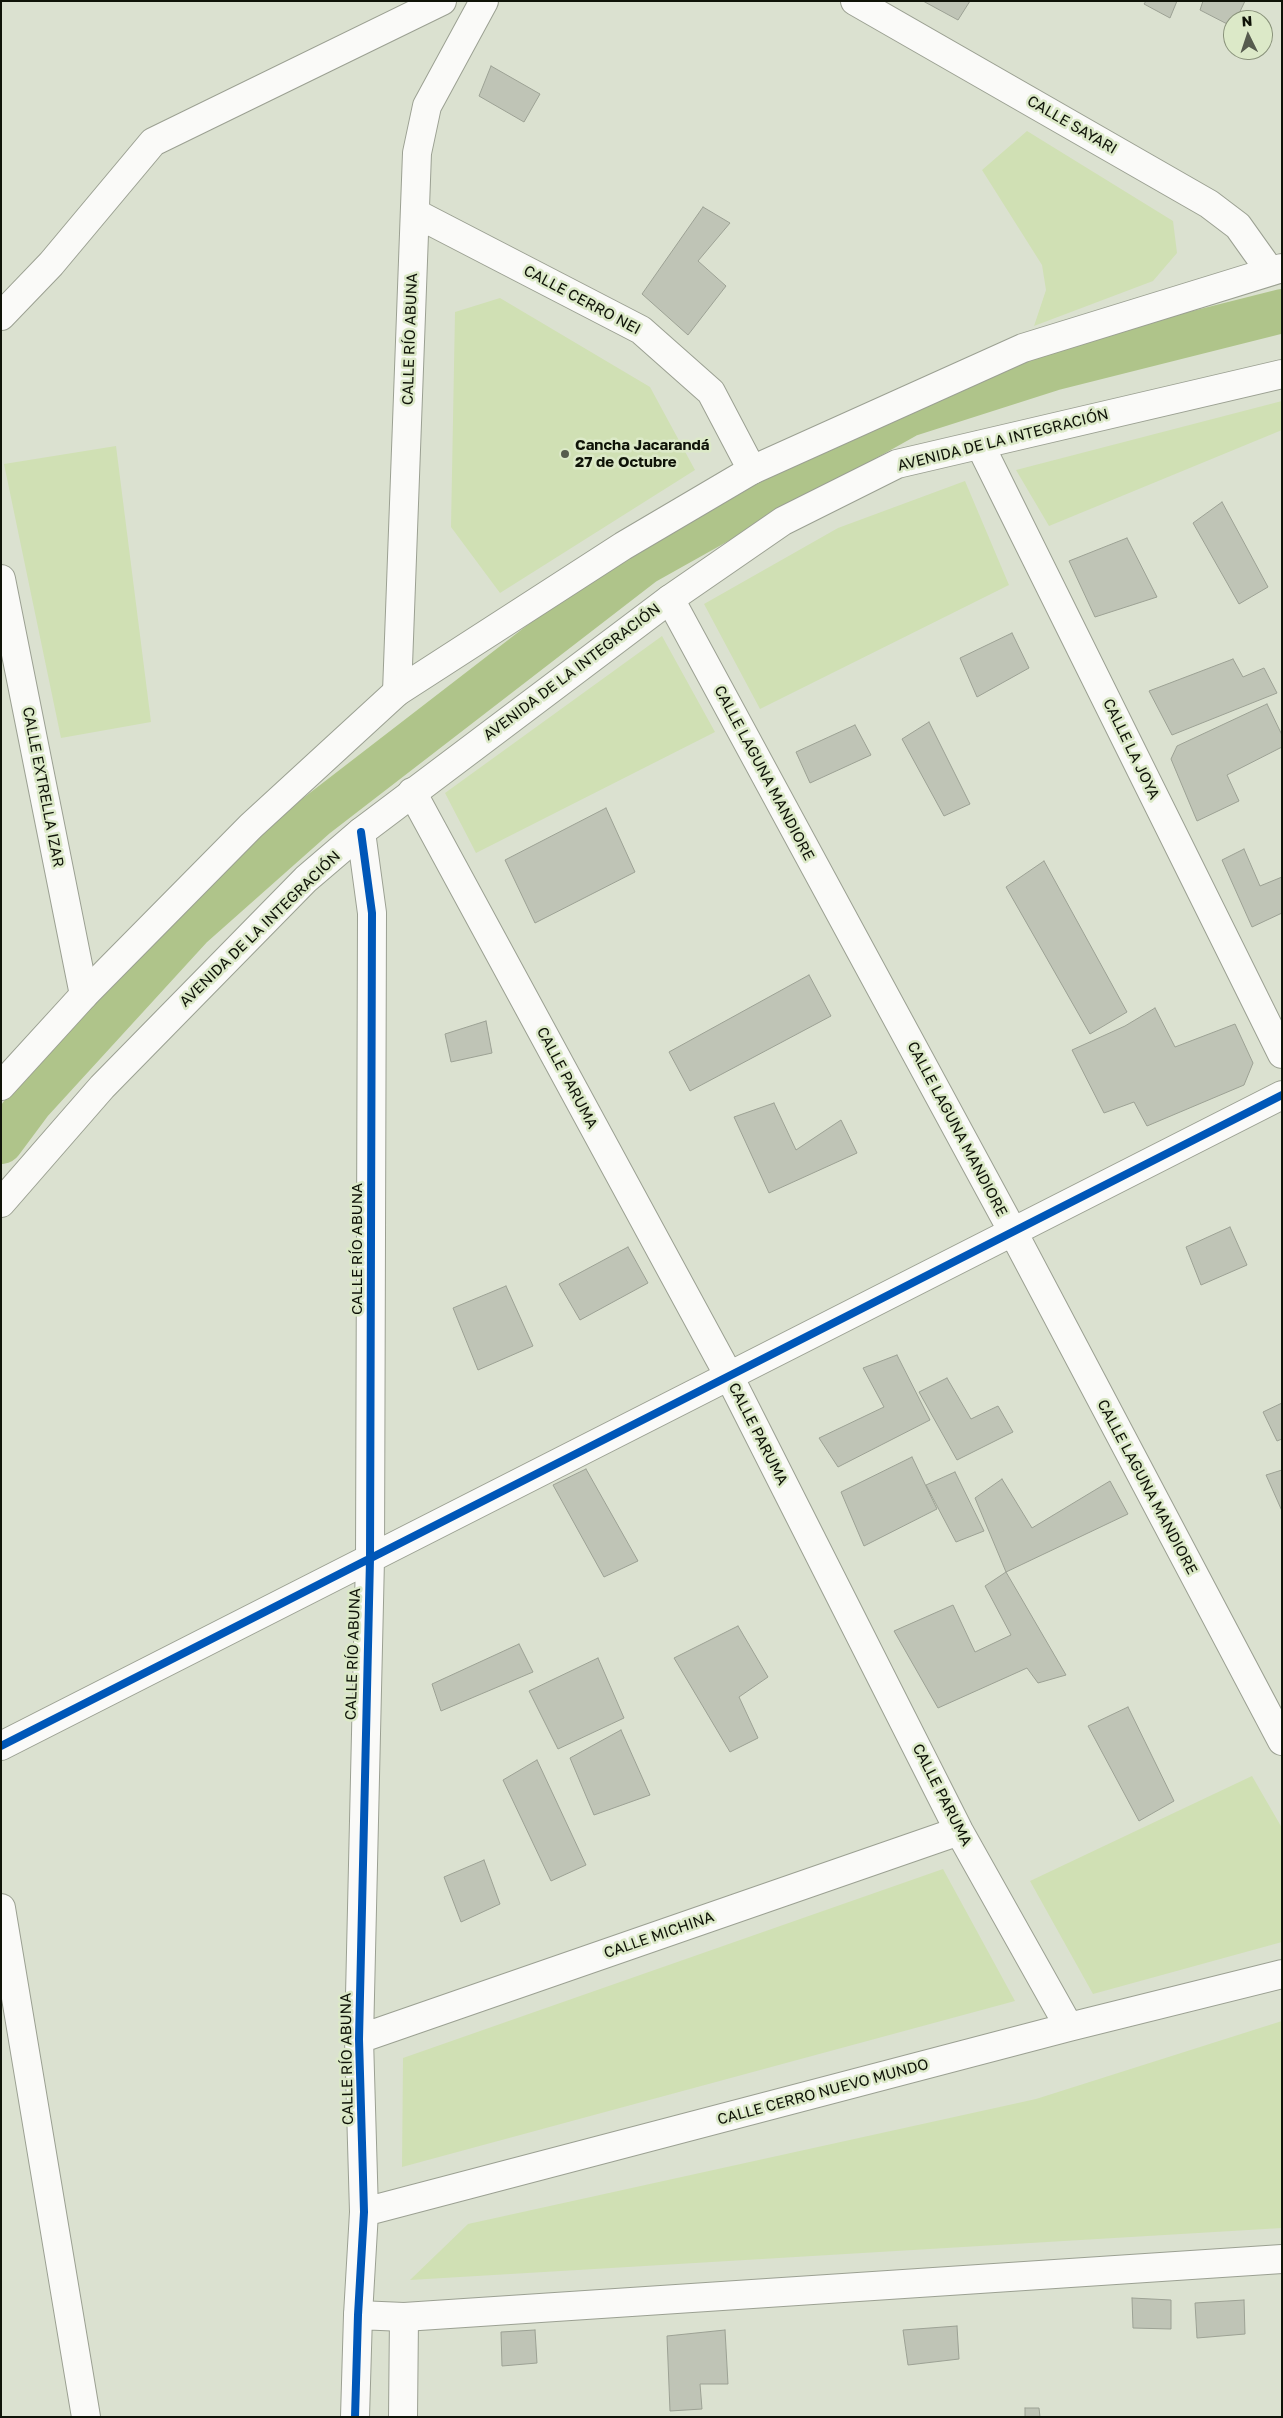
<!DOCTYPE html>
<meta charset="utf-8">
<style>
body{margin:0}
#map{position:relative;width:1283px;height:2418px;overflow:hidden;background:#dbe1d0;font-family:"Golos Text",sans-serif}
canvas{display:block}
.frame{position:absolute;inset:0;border:2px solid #0f1308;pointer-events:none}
.north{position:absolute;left:1223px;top:10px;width:50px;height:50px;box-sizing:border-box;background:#dce9c8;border:1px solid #8a937b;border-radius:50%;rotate:356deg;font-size:14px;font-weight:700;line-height:20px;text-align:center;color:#0f1308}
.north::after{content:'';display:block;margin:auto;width:18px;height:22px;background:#565b4e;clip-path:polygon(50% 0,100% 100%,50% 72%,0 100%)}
</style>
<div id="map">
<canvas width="1283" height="2418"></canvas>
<div class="frame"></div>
<div class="north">N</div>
</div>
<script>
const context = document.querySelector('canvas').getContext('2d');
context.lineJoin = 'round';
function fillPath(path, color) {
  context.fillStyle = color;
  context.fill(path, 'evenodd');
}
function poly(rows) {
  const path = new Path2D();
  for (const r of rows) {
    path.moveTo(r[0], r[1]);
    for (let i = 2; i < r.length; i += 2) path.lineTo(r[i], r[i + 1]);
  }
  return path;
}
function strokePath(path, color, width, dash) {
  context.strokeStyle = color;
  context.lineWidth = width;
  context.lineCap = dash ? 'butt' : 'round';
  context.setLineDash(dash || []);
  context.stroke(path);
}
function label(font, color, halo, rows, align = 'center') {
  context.font = font + ' "Golos Text",sans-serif';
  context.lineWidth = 5;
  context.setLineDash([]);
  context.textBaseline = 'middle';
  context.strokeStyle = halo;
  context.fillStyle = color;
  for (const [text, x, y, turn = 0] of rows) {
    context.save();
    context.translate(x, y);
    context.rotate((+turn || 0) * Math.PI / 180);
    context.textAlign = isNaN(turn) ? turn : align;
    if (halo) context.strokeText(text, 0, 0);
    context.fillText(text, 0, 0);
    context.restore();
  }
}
const green = poly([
 [1027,131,1173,221,1177,253,1153,281,1034,326,1046,290,1042,265,982,170],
 [500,298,650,387,695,470,500,593,451,527,455,312],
 [1282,401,1282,430,1049,526,1016,470],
 [116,446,151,722,61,738,4,464],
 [965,481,1009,585,760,709,704,604,838,528],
 [662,636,715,732,476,853,445,793],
 [1252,1776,1282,1828,1282,1942,1093,1994,1030,1881],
 [943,1869,1015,2001,402,2167,403,2058],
 [1282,2021,1282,2228,410,2280,468,2224,1036,2099]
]);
const canal = poly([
 [1,1142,30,1103,192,926,316,816,644,563,908,415,1052,369,1282,311]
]);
const building = poly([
 [923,1,970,1,958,20,923,1],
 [1146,1,1177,1,1170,18,1144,4,1146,1],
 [1203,1,1245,1,1236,20,1233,20,1233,27,1200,10,1203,1],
 [491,66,540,94,524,122,479,96,491,66],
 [703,207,730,223,698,261,726,286,688,335,642,294,703,207],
 [1222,502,1268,587,1239,604,1193,523,1222,502],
 [1127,538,1157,597,1095,617,1069,561,1127,538],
 [1012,633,1029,668,977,697,960,658,1012,633],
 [1233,659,1243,677,1264,668,1277,693,1172,735,1149,691,1233,659],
 [1267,704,1282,735,1282,747,1227,775,1239,801,1197,821,1171,759,1177,746,1267,704],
 [929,722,970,804,944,816,902,739,929,722],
 [855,725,871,755,810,783,796,752,855,725],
 [606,808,635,872,535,923,505,860,606,808],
 [1244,849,1260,886,1282,877,1282,913,1252,927,1222,860,1244,849],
 [1044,861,1127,1012,1090,1034,1006,887,1044,861],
 [809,975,831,1016,690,1091,669,1052,809,975],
 [1155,1008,1175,1047,1235,1024,1253,1063,1244,1085,1147,1126,1134,1102,1104,1113,1072,1050,1125,1026,1155,1008],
 [486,1021,492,1053,451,1062,445,1034,486,1021],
 [774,1103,796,1150,841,1120,857,1153,769,1193,734,1117,774,1103],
 [1230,1227,1247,1265,1201,1285,1186,1247,1230,1227],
 [628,1247,648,1283,580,1320,559,1284,628,1247],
 [506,1286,533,1346,478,1370,453,1308,506,1286],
 [897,1355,930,1420,838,1467,819,1438,884,1407,863,1368,897,1355],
 [947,1378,971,1419,998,1406,1013,1432,957,1460,919,1392,947,1378],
 [1282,1403,1282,1439,1277,1441,1263,1412,1282,1403],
 [912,1457,937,1509,864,1546,841,1492,912,1457],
 [586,1469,638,1561,604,1577,553,1485,586,1469],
 [1282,1470,1282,1511,1266,1475,1282,1470],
 [955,1472,984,1531,956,1542,926,1485,955,1472],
 [1002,1479,1032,1528,1110,1481,1128,1514,1006,1572,975,1498,1002,1479],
 [1006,1572,1066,1675,1038,1683,1027,1668,938,1708,894,1631,953,1605,975,1652,1011,1635,985,1586,1006,1572],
 [738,1626,768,1677,739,1697,758,1738,730,1752,674,1658,738,1626],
 [519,1644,533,1672,441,1711,432,1684,519,1644],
 [598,1658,624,1718,558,1749,529,1691,598,1658],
 [1128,1707,1174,1801,1139,1821,1088,1726,1128,1707],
 [621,1730,650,1795,594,1815,570,1758,621,1730],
 [537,1760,586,1865,551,1881,503,1780,537,1760],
 [484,1860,500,1904,461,1922,444,1877,484,1860],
 [1132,2298,1171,2300,1171,2329,1133,2328,1132,2298],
 [1244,2300,1245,2334,1197,2338,1195,2303,1244,2300],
 [957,2326,959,2359,908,2365,903,2330,957,2326],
 [535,2330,537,2363,502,2366,501,2332,535,2330],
 [725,2330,728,2384,700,2384,702,2409,670,2411,667,2336,725,2330],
 [1025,2408,1039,2408,1040,2417,1025,2417,1025,2408]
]);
const minor = poly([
 [855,1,1209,204,1238,226,1270,271],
 [415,213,641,330,711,392,752,470],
 [1,316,51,264,153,142,442,1],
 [980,445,1282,1054],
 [1,579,84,995],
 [670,599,1013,1232,1282,1741],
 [397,692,417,153,427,106,484,1],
 [412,792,729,1376,959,1831,1069,2027],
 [1,1746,1282,1095],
 [1,1908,86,2417],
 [359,2039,959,1831],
 [364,2212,1069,2027,1282,1974],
 [358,2315,364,2212,359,2039,370,1559,372,913,361,832],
 [403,2417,404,2317]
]);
const tertiary = poly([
 [355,2417,358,2315,404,2317,1282,2259]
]);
const secondary = poly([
 [1,1086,84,995,251,826,397,692,623,546,752,470,1023,348,1282,268],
 [1,1203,102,1087,306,879,361,832,670,599,783,521,897,464,1282,374]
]);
const cycleway = poly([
 [1,1746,1282,1095],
 [355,2417,358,2315,364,2212,359,2039,370,1559,372,913,361,832]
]);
const markers = [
 [565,454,5,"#565b4e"]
];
const streetNames = [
 ["CALLE SAYARI",1072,125,30],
 ["CALLE CERRO NEI",582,300,28],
 ["CALLE RÍO ABUNA",410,339,-88],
 ["AVENIDA DE LA INTEGRACIÓN",1003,440,-14],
 ["AVENIDA DE LA INTEGRACIÓN",572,672,-37],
 ["CALLE LA JOYA",1131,749,64],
 ["CALLE LAGUNA MANDIORE",764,773,62],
 ["CALLE EXTRELLA IZAR",43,787,79],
 ["AVENIDA DE LA INTEGRACIÓN",260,929,-44],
 ["CALLE PARUMA",567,1078,62],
 ["CALLE LAGUNA MANDIORE",957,1129,62],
 ["CALLE RÍO ABUNA",357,1249,-90],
 ["CALLE PARUMA",758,1434,63],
 ["CALLE LAGUNA MANDIORE",1147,1487,62],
 ["CALLE RÍO ABUNA",353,1654,-88],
 ["CALLE PARUMA",942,1795,63],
 ["CALLE MICHINA",659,1935,-19],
 ["CALLE RÍO ABUNA",347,2059,-91],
 ["CALLE CERRO NUEVO MUNDO",823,2092,-15]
];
const poiNames = [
 ["Cancha Jacarandá",575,445],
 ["27 de Octubre",575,462]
];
fillPath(green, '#d0e0b4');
strokePath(canal, '#afc48a', 44);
fillPath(building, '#bfc4b6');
strokePath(building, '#9ca194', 1);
strokePath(minor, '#9ba092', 30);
strokePath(tertiary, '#9ba092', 30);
strokePath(secondary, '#9ba092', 30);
strokePath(minor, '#fafaf8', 28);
strokePath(tertiary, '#fafaf8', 28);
strokePath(secondary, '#fafaf8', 28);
strokePath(cycleway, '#0057b8', 8);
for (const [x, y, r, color] of markers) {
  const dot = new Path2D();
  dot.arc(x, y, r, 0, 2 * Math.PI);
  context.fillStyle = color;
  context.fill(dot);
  strokePath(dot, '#dce9c8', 2);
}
label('15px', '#0f1308', '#dce9c8', streetNames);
label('bold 15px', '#0f1308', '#dce9c8', poiNames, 'left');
</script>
